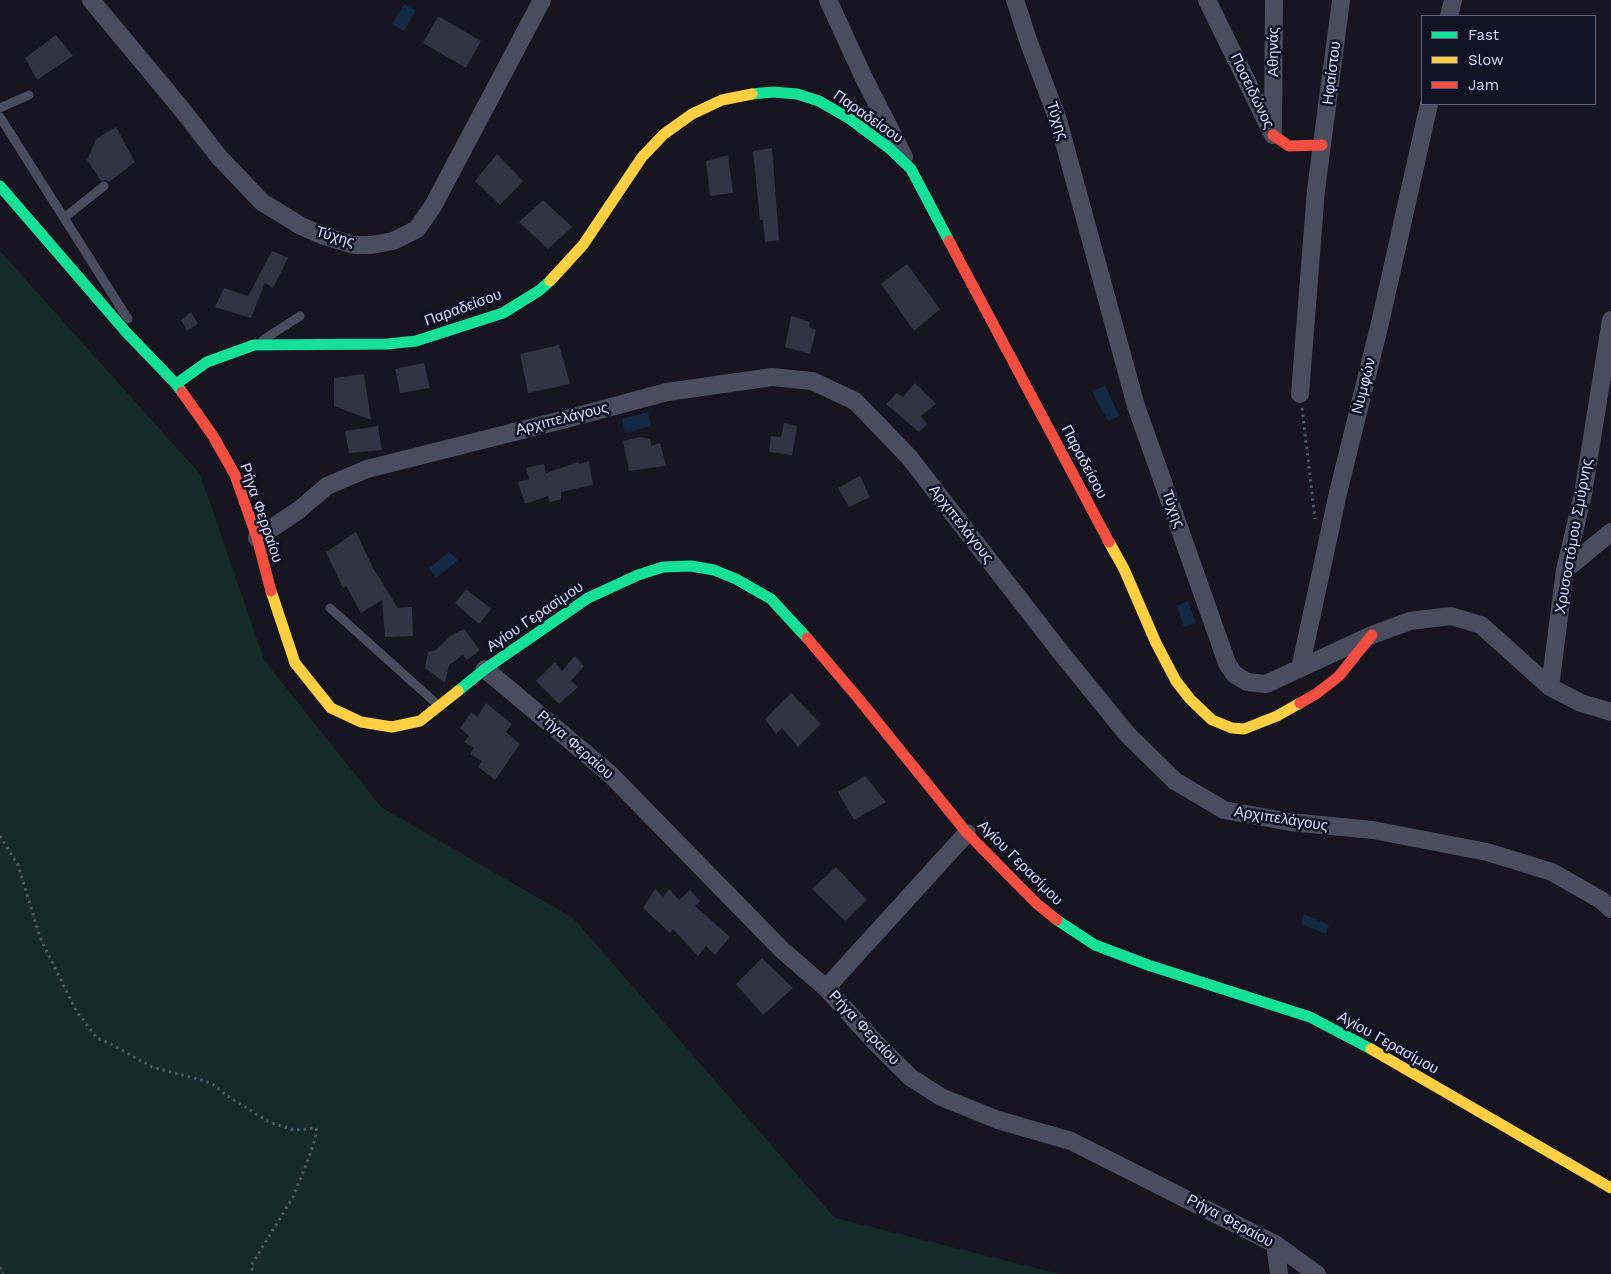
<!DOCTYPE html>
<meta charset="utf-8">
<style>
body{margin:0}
#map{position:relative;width:1611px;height:1274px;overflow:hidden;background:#161520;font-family:"Work Sans",sans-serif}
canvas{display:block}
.legend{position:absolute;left:1421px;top:15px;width:175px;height:90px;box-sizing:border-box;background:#131124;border:1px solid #62617a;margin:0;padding:6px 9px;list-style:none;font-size:15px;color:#d9d9fb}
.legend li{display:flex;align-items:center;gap:10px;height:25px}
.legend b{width:25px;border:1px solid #62617a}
</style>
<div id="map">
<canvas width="1611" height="1274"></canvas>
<ul class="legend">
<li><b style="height:6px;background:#16e098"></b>Fast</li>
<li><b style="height:6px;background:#ffcf43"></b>Slow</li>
<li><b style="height:6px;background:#f24e42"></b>Jam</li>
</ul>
</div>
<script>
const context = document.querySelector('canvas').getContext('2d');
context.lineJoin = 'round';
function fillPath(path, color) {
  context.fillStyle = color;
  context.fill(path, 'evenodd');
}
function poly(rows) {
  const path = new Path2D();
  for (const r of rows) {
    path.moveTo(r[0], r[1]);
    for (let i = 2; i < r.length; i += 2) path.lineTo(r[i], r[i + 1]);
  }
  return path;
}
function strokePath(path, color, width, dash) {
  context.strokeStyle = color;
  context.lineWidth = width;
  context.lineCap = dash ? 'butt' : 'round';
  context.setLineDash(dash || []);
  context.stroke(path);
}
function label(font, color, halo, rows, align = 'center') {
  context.font = font + ' "Work Sans",sans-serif';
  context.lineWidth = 5;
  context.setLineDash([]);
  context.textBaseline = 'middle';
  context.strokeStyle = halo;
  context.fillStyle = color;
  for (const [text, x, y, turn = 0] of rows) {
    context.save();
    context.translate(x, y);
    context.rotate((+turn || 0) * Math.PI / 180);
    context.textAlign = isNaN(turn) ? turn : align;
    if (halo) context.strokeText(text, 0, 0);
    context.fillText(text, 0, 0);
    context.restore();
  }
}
const green = poly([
 [0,251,200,474,264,660,381,807,573,918,835,1218,1059,1274,0,1274]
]);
const water = poly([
 [404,4,416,10,404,31,392,24],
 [1105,385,1119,416,1108,421,1092,392],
 [648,412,651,426,625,433,622,419],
 [449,552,458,560,436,578,429,568],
 [1188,601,1196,623,1184,627,1177,606],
 [1304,914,1329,925,1326,934,1301,924]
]);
const building = poly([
 [438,16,481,41,466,68,423,43],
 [56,35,73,56,37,80,25,58],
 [116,127,135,162,109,182,106,180,101,181,87,160,96,139],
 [772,148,779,240,765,242,763,220,760,220,753,151],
 [497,154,523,181,500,205,475,181],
 [728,155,733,193,710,196,706,161],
 [543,200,572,227,548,249,519,222],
 [272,251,288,258,273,288,265,283,251,318,215,307,224,288,248,296],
 [907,264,940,309,914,331,881,284],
 [191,312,198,324,187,331,181,320],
 [791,316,810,322,809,327,816,330,810,354,785,347],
 [559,345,570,384,528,393,520,354],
 [424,363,430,388,400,393,395,369],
 [364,374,371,420,334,406,334,378],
 [915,383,936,404,921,416,927,424,919,432,886,404,897,393,903,397],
 [784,423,797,426,792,455,769,452,771,436,781,437],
 [378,426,382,450,349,453,345,431],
 [640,437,650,439,651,446,660,443,666,466,629,471,623,441],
 [589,461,593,485,561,492,561,499,550,502,548,496,525,504,518,482,529,479,526,468,544,464,546,473,579,462,579,464],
 [860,476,870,497,849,507,838,488],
 [356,532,373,568,398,608,412,607,413,636,385,637,382,600,361,613,346,586,343,588,326,552],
 [466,589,491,609,479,624,455,603],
 [464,629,480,650,467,660,463,655,449,665,445,683,425,668,428,652,436,650,450,636],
 [575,656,584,666,571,681,578,687,559,704,536,681,555,662,562,671],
 [791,693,821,724,798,747,782,728,776,734,765,719],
 [486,703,512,724,506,732,520,744,495,780,478,767,482,761,470,754,474,748,464,742,469,736,460,728,471,712,477,717],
 [865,776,886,802,854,820,838,792],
 [836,867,867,900,845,921,812,889],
 [655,889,663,897,669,889,679,900,690,890,700,901,695,906,730,937,715,955,706,946,698,956,673,929,670,933,643,908],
 [762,958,793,988,763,1015,736,984]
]);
const path = poly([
 [1302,408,1315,519],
 [0,836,18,865,40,937,47,952,77,1012,97,1038,111,1044,152,1067,205,1081,214,1085,226,1095,269,1122,294,1130,316,1128,317,1132,308,1160,293,1197,251,1266,254,1274],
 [0,1267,3,1274]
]);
const lane = poly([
 [0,108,29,95],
 [0,117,128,319],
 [64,218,104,186],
 [263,340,300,316],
 [330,608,438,705]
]);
const street = poly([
 [91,0,180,107,219,157,262,202,301,226,324,236,354,245,371,245,393,241,417,229,433,206,542,0],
 [828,0,863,76,904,157],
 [1015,0,1029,43,1058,120,1136,406,1227,663,1234,674,1247,682,1266,684,1372,635,1410,621,1451,616,1481,625,1550,687,1581,703,1611,712],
 [1207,0,1273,135],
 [1449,16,1453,0],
 [1273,129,1274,0],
 [1300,394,1316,190,1341,0],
 [257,538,299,510,327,486,367,469,566,419,667,392,772,377,812,381,855,401,909,457,1062,654,1127,734,1175,781,1224,810,1290,822,1373,830,1487,852,1552,872,1601,900,1611,909],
 [1565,570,1611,532],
 [485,669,610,774,782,950,826,988,875,1042,910,1077,941,1097,998,1120,1071,1141,1275,1244,1317,1274],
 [1300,669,1338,493,1380,323,1429,104],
 [1550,687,1565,570,1583,494,1611,320],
 [826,988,967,833],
 [1275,1244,1279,1274]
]);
const fast = poly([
 [752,94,773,92,797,94,819,101,850,119,889,148,911,169,949,241],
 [0,186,126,332,176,384,182,392],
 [176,384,207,362,254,345,387,344,416,341,503,313,540,290,550,281],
 [458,691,485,669,588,598,638,575,663,567,691,566,714,570,736,579,771,599,807,638],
 [1057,920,1095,945,1148,965,1310,1017,1371,1049]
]);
const slow = poly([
 [550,281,583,245,642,157,664,134,692,114,722,100,752,94],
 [1109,542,1124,569,1156,643,1176,681,1190,699,1212,720,1232,728,1244,729,1277,716,1300,703],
 [271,591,295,663,331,708,361,722,392,727,420,721,458,691],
 [1371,1049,1611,1188]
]);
const jam = poly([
 [1273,135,1289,146,1322,145],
 [949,241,1109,542],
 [182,392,213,436,235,475,257,538,271,591],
 [807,638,858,698,967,833,1036,903,1057,920],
 [1300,703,1316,694,1339,676,1372,635]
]);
const streetNames = [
 ["Αθηνάς",1274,52,-90],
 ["Ηφαίστου",1332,73,-83],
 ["Ποσειδώνος",1252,91,64],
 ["Παραδείσου",868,117,35],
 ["Τύχης",1057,121,72],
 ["Τύχης",335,237,17],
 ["Παραδείσου",463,308,-20],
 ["Νυμφών",1364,386,-76],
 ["Αρχιπελάγους",562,419,-14],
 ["Παραδείσου",1084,462,62],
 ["Τύχης",1173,509,70],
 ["Ρήγα Φερραίου",261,513,71],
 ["Αρχιπελάγους",961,524,52],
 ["Χρυσοστόμου Σμύρνης",1574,536,-80],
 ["Αγίου Γερασίμου",535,617,-34],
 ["Ρήγα Φεραίου",575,745,41],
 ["Αρχιπελάγους",1281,819,9],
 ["Αγίου Γερασίμου",1020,863,45],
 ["Ρήγα Φεραίου",864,1028,47],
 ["Αγίου Γερασίμου",1388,1043,29],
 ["Ρήγα Φεραίου",1230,1221,28]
];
fillPath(green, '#152b29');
fillPath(water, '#142a43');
fillPath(building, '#343342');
strokePath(path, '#4d5b65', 3, [2.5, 4]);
strokePath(lane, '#4c4c5f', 9);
strokePath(street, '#4c4c5f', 18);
strokePath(fast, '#16e098', 11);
strokePath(slow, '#ffcf43', 11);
strokePath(jam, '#f24e42', 11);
label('15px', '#d9d9fb', '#131124', streetNames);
</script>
